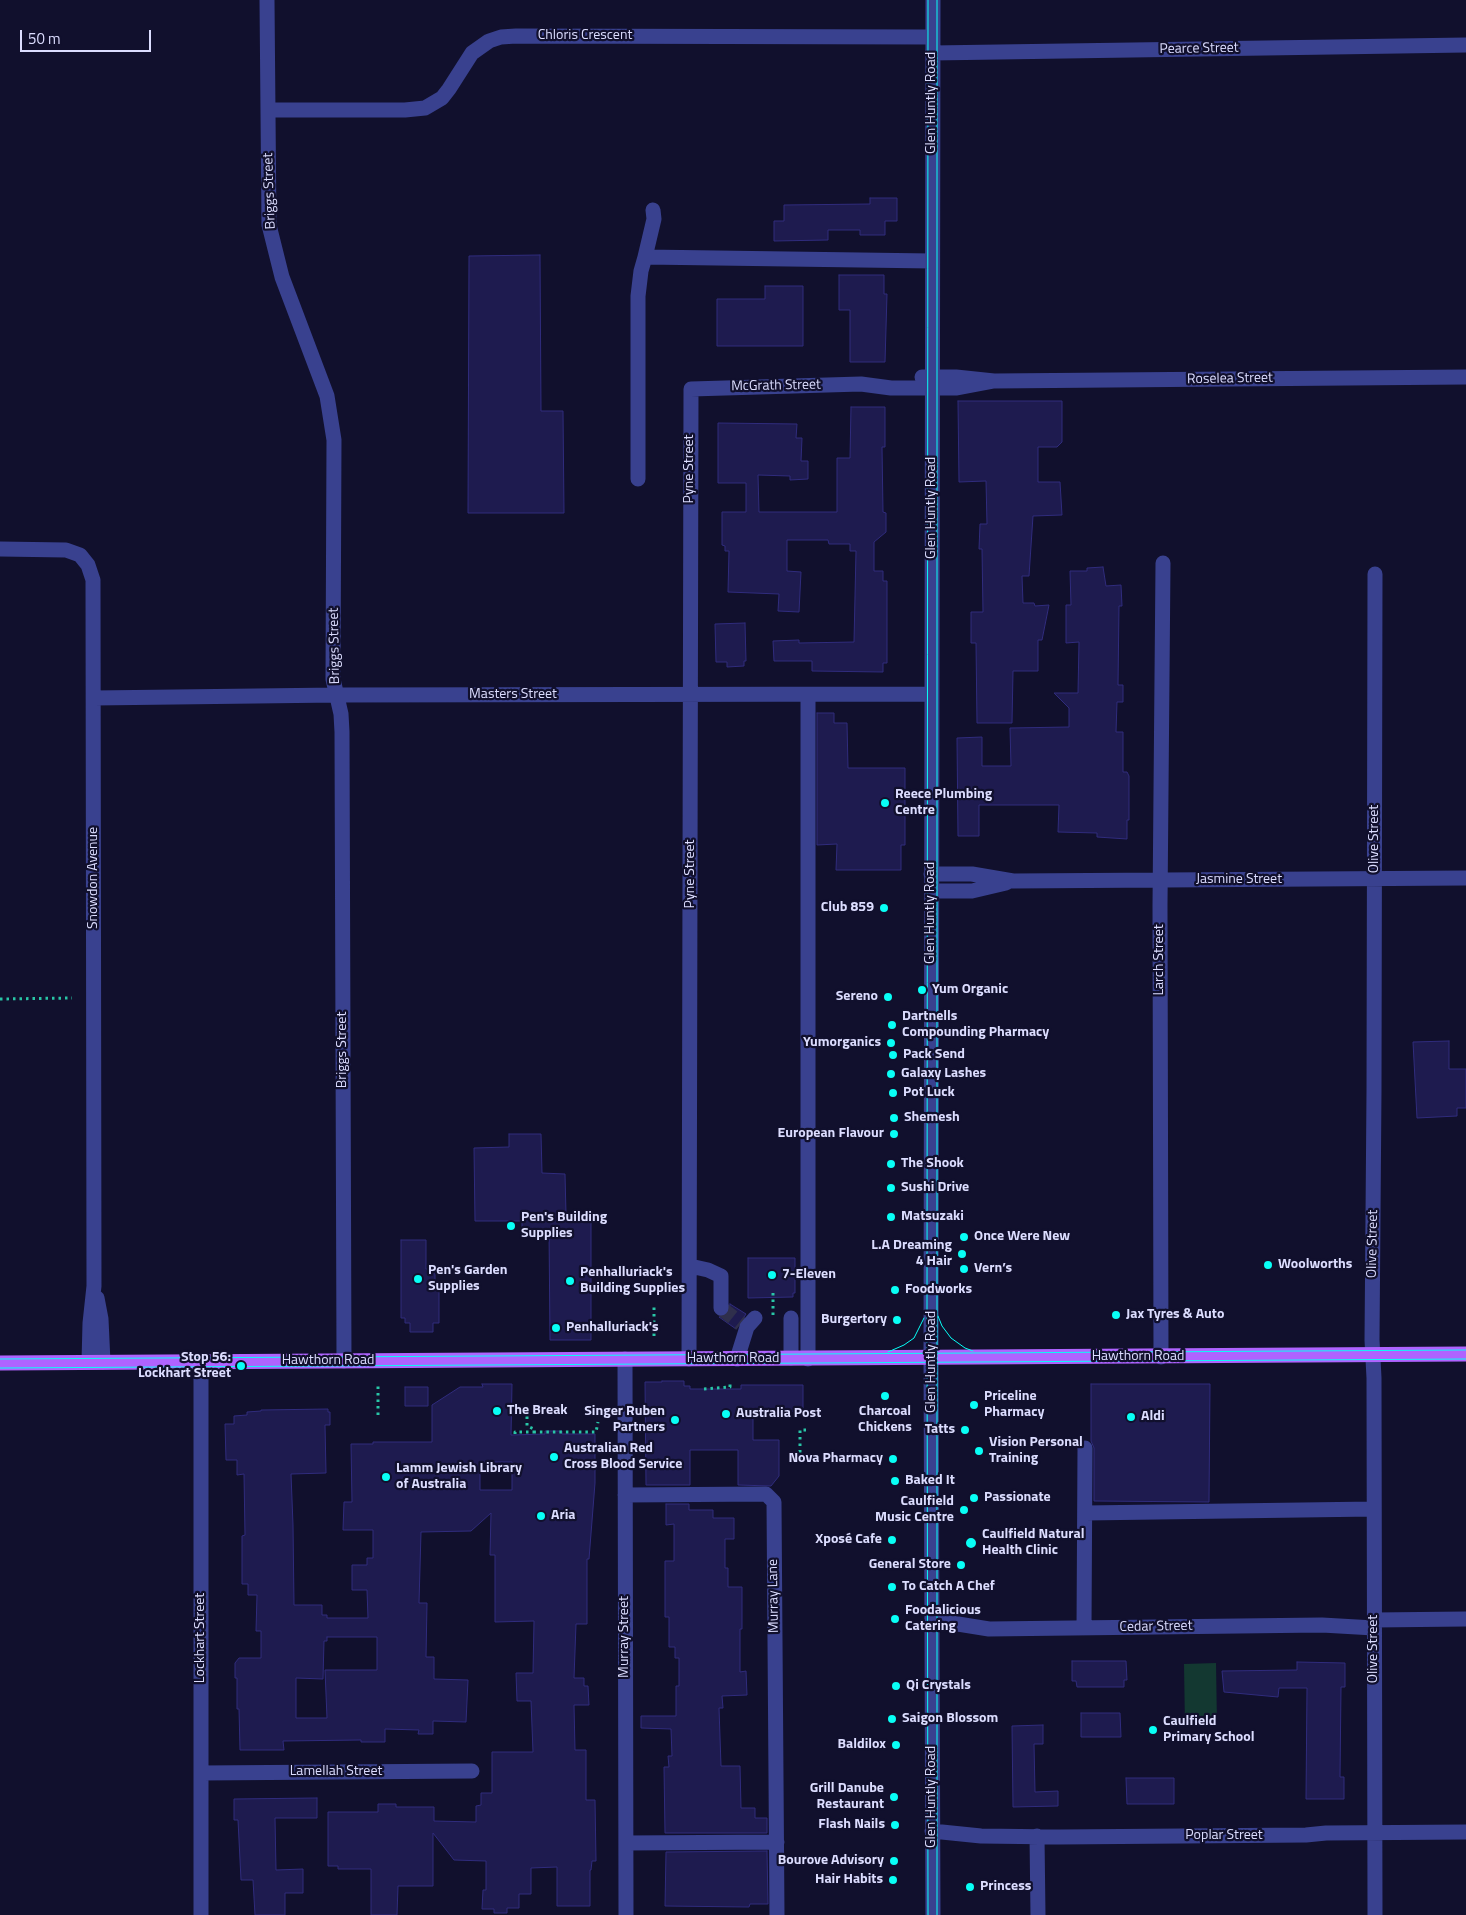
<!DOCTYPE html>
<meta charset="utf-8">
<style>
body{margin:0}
#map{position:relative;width:1466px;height:1915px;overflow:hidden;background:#11102d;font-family:"Titillium Web",sans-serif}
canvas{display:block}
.scale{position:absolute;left:20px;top:30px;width:131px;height:22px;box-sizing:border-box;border:2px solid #dcddff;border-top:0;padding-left:6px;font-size:15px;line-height:18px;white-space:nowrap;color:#dcddff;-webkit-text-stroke:4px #11102d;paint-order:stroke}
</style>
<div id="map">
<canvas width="1466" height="1915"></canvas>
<div class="scale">50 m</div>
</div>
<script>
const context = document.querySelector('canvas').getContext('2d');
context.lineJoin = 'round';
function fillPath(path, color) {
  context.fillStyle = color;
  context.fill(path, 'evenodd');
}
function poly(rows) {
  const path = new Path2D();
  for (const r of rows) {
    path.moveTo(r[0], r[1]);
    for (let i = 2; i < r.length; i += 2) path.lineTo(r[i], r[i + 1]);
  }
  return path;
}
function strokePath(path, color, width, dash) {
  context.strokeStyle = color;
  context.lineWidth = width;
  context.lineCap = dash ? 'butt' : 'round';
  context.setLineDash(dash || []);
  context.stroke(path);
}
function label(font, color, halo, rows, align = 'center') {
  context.font = font + ' "Titillium Web",sans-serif';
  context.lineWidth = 4.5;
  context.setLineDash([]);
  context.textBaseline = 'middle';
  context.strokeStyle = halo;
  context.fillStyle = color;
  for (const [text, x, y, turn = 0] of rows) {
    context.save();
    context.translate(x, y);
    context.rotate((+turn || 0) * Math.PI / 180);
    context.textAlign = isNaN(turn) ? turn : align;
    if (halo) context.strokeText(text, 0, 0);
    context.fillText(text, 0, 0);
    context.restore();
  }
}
const green = poly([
 [1216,1663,1217,1726,1185,1727,1184,1664]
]);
const building = poly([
 [870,198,897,198,897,221,885,221,885,235,860,235,860,230,828,230,828,240,774,241,774,221,784,221,784,205,870,204,870,198],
 [540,255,541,411,563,411,564,513,468,513,469,256,540,255],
 [839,275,884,275,884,294,887,294,885,362,850,362,850,310,839,310,839,275],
 [765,286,803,286,803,346,717,346,717,299,765,299,765,286],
 [958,401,1062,401,1062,442,1057,447,1038,447,1038,482,1060,482,1062,515,1033,516,1029,576,1022,576,1023,603,1034,603,1035,606,1049,605,1042,640,1038,640,1038,671,1013,671,1012,723,977,723,976,643,971,643,971,612,983,612,982,549,979,549,980,524,987,524,986,481,959,482,958,401],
 [851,407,885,407,885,447,882,447,883,512,886,513,886,532,874,542,874,571,883,571,883,581,887,581,887,663,883,663,883,672,812,671,812,661,774,661,773,641,799,640,799,643,854,642,856,551,850,551,850,544,829,544,828,540,787,540,787,571,801,572,799,612,778,611,779,594,728,592,729,551,725,551,725,546,722,545,722,512,746,512,746,483,718,483,718,423,797,424,796,438,802,438,801,461,808,461,808,479,790,480,790,476,758,475,759,512,837,512,837,458,850,458,851,407],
 [1103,567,1106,586,1121,585,1122,606,1119,606,1118,685,1123,685,1123,702,1117,702,1116,732,1123,732,1123,772,1127,772,1129,776,1129,820,1127,820,1127,839,1097,837,1097,833,1058,832,1059,805,979,805,979,836,958,836,957,738,982,737,982,766,1011,766,1010,728,1069,727,1069,708,1054,693,1078,693,1079,642,1066,643,1066,605,1071,605,1070,571,1087,571,1087,568,1103,567],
 [745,623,746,661,744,661,744,666,727,667,727,662,716,662,715,624,745,623],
 [817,713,834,713,834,723,847,723,848,768,905,768,905,845,901,845,901,870,836,870,837,844,817,845,817,713],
 [1449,1041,1449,1069,1466,1069,1466,1108,1457,1108,1457,1116,1417,1118,1413,1042,1449,1041],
 [509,1134,541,1134,542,1173,565,1174,566,1214,591,1213,591,1340,550,1340,549,1230,522,1230,522,1221,475,1221,474,1148,509,1147,509,1134],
 [401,1240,426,1240,426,1269,435,1269,435,1289,439,1289,439,1323,433,1323,433,1332,410,1332,410,1323,405,1323,405,1318,401,1318,401,1240],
 [748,1258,795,1258,795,1293,793,1293,793,1297,748,1298,748,1258],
 [730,1304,746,1314,736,1329,719,1317,725,1316,729,1313,730,1304],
 [662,1381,684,1381,684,1386,690,1386,690,1389,741,1389,741,1385,803,1385,803,1411,753,1412,753,1440,779,1440,779,1476,771,1486,738,1485,738,1450,690,1450,690,1485,646,1485,645,1382,662,1382,662,1381],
 [482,1384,512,1384,511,1435,545,1434,545,1431,562,1431,562,1434,595,1434,595,1483,589,1559,587,1559,587,1624,576,1624,574,1678,584,1678,584,1686,588,1686,589,1705,574,1705,575,1750,586,1750,586,1800,595,1800,596,1861,592,1861,591,1870,590,1870,590,1906,557,1906,557,1867,531,1868,531,1894,519,1894,519,1908,507,1908,507,1913,494,1913,494,1909,482,1909,483,1890,486,1890,486,1861,454,1860,433,1833,433,1886,398,1886,397,1915,371,1915,371,1869,338,1869,338,1866,328,1866,328,1812,378,1812,378,1804,396,1804,396,1807,434,1807,434,1821,476,1822,476,1806,481,1805,481,1793,492,1793,492,1752,533,1752,531,1701,517,1701,516,1673,533,1673,534,1621,495,1622,495,1555,490,1555,491,1513,471,1531,421,1532,419,1603,427,1603,426,1657,434,1657,434,1679,468,1680,466,1722,433,1721,433,1734,418,1734,419,1730,385,1729,385,1742,361,1742,361,1740,283,1741,284,1750,240,1750,239,1709,237,1709,237,1678,235,1678,235,1663,239,1658,261,1658,261,1631,256,1631,257,1595,248,1595,248,1584,242,1584,242,1536,245,1535,244,1474,237,1475,237,1460,226,1460,225,1424,234,1424,234,1416,247,1415,247,1412,261,1411,261,1410,328,1409,328,1412,330,1412,330,1425,325,1425,326,1473,291,1474,293,1525,294,1605,322,1605,322,1615,327,1615,327,1618,368,1618,367,1590,352,1590,352,1565,367,1565,367,1558,373,1558,373,1530,343,1530,344,1502,352,1502,351,1444,373,1444,373,1442,432,1442,432,1405,460,1387,483,1387,482,1384],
 [480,1462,512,1462,512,1490,480,1490,480,1462],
 [327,1637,377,1637,377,1670,325,1670,327,1718,296,1718,296,1678,323,1679,324,1641,327,1641,327,1637],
 [1091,1384,1210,1384,1209,1502,1094,1501,1094,1448,1091,1441,1091,1384],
 [405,1387,428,1387,428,1406,405,1406,405,1387],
 [666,1504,689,1504,689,1510,713,1510,713,1518,734,1518,734,1539,725,1539,725,1568,728,1568,728,1587,742,1587,742,1629,740,1629,740,1672,746,1671,747,1695,722,1696,723,1708,719,1708,721,1766,740,1766,741,1808,755,1808,755,1818,767,1818,767,1833,665,1833,664,1767,669,1767,668,1756,672,1756,671,1729,641,1728,641,1716,676,1716,676,1686,679,1686,679,1658,675,1658,675,1647,669,1647,669,1617,665,1617,665,1561,674,1561,674,1524,666,1525,666,1504],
 [1072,1661,1126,1661,1127,1680,1124,1680,1124,1687,1077,1687,1076,1681,1072,1681,1072,1661],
 [1297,1662,1345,1663,1345,1687,1341,1687,1340,1777,1344,1777,1344,1799,1306,1799,1307,1688,1279,1688,1278,1697,1224,1692,1222,1671,1297,1670,1297,1662],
 [1081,1713,1120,1713,1121,1737,1081,1737,1081,1713],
 [1043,1725,1043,1744,1034,1744,1035,1792,1058,1791,1058,1806,1013,1807,1012,1726,1043,1725],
 [1126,1778,1174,1778,1174,1804,1127,1804,1126,1778],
 [317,1798,317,1818,275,1818,276,1870,303,1869,303,1893,285,1893,285,1915,255,1915,253,1880,241,1880,238,1820,234,1820,234,1799,317,1798],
 [767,1851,768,1904,750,1904,749,1907,665,1906,666,1852,767,1851]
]);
const minorTunnel = poly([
 [721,1308,741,1324]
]);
const path = poly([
 [0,999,72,998],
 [773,1293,773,1318],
 [654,1336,654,1307],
 [704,1389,730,1387,730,1383],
 [527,1410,527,1426,534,1429,534,1432,596,1432,598,1422],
 [378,1415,378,1385],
 [515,1434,515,1432,534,1432],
 [800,1459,800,1430,807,1430]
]);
const minor = poly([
 [267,0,269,225,282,277,327,396,334,440,333,679,341,714,342,732,344,1361],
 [932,53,1466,45],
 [268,110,405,110,425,108,442,98,449,89,472,53,489,41,501,37,516,36,932,37],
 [653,210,654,219,645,257,932,261],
 [922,377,956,377,994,381,1466,377],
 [638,479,638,296,641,271,645,257],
 [0,549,66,550,80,555,88,565,93,580,94,1286,90,1323,89,1362],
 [808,695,808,1359],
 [94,698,337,695,932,694],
 [931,874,972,874,1013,881,1466,878],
 [931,891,972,891,1006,883],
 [690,1266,708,1270,721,1276,721,1308],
 [97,1298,101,1319,103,1362],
 [791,1318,791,1358],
 [1161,1357,1160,905,1163,563],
 [625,1359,626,1915],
 [689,1359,691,389,861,384,891,388,957,388,994,381],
 [737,1359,747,1327,755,1318],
 [625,1495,766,1494,774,1502,777,1915],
 [1085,1513,1374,1509],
 [933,1620,989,1629,1322,1625,1374,1628],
 [1374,1620,1466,1619],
 [1084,1628,1085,1448],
 [201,1773,472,1771],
 [932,1831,981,1836,1059,1837,1306,1835,1326,1833,1466,1832],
 [1037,1836,1038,1915],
 [626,1843,777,1842],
 [201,1915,201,1362],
 [933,1915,931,1354,933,0],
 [1375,1915,1374,1378,1372,1340,1374,1091,1375,574]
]);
const major = poly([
 [0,1363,1466,1354]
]);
const tram = poly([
 [938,1316,942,1326,951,1338,965,1348,973,1351],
 [888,1352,904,1345,914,1338,924,1318],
 [0,1359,1466,1350],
 [0,1368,1466,1359],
 [928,1915,927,1310,928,0],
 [937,1915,937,0]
]);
const markers = [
 [885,803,5,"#08fff6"],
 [884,908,5,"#08fff6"],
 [922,990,5,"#08fff6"],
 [888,997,5,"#08fff6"],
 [892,1025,5,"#08fff6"],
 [891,1043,5,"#08fff6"],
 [893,1055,5,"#08fff6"],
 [891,1074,5,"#08fff6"],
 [893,1093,5,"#08fff6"],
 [894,1118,5,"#08fff6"],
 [894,1134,5,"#08fff6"],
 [891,1164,5,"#08fff6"],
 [891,1188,5,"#08fff6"],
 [891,1217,5,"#08fff6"],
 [511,1226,5,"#08fff6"],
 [964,1237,5,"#08fff6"],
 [962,1254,5,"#08fff6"],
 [1268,1265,5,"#08fff6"],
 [964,1269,5,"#08fff6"],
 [772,1275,5,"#08fff6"],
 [418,1279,5,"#08fff6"],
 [570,1281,5,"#08fff6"],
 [895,1290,5,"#08fff6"],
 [1116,1315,5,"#08fff6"],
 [897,1320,5,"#08fff6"],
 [556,1328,5,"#08fff6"],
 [241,1366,5,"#08fff6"],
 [885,1396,5,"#08fff6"],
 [974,1405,5,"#08fff6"],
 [497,1411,5,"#08fff6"],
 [726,1414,5,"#08fff6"],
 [1131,1417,5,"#08fff6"],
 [675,1420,5,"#08fff6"],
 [965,1430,5,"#08fff6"],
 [979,1451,5,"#08fff6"],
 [554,1457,5,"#08fff6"],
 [893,1459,5,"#08fff6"],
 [386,1477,5,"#08fff6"],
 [895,1481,5,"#08fff6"],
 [974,1498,5,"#08fff6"],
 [964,1510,5,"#08fff6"],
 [541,1516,5,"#08fff6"],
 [892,1540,5,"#08fff6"],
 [971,1543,6,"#08fff6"],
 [961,1565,5,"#08fff6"],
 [892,1587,5,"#08fff6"],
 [895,1619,5,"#08fff6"],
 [896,1686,5,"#08fff6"],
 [892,1719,5,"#08fff6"],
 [1153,1730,5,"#08fff6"],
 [896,1745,5,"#08fff6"],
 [894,1797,5,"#08fff6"],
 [895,1825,5,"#08fff6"],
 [894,1861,5,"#08fff6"],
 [893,1880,5,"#08fff6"],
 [970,1887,5,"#08fff6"]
];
const streetNames = [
 ["Chloris Crescent",585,36],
 ["Pearce Street",1199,49,-1],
 ["Glen Huntly Road",932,103,-90],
 ["Briggs Street",270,191,-92],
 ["Roselea Street",1230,379,-1],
 ["McGrath Street",776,386,-1],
 ["Pyne Street",690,469,-90],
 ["Glen Huntly Road",932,508,-90],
 ["Briggs Street",335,646,-91],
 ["Masters Street",513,695],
 ["Olive Street",1375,839,-90],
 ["Pyne Street",691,874,-90],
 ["Snowdon Avenue",94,878,-90],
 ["Jasmine Street",1239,880],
 ["Glen Huntly Road",931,913,-90],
 ["Larch Street",1160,960,-90],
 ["Briggs Street",343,1050,-90],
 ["Olive Street",1373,1244,-89],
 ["Hawthorn Road",1138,1357],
 ["Hawthorn Road",733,1359],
 ["Hawthorn Road",328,1361],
 ["Glen Huntly Road",932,1362,-90],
 ["Murray Lane",774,1596,-91],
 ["Cedar Street",1156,1627,-1],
 ["Murray Street",625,1637,-90],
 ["Lockhart Street",201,1638,-90],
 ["Olive Street",1374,1649,-90],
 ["Lamellah Street",336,1772],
 ["Glen Huntly Road",932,1797,-90],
 ["Poplar Street",1224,1836]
];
const poiNames = [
 ["Reece Plumbing",895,795],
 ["Centre",895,811],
 ["Club 859",874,908,"right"],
 ["Yum Organic",932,990],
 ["Sereno",878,997,"right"],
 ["Dartnells",902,1017],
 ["Compounding Pharmacy",902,1033],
 ["Yumorganics",881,1043,"right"],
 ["Pack Send",903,1055],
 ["Galaxy Lashes",901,1074],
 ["Pot Luck",903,1093],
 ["Shemesh",904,1118],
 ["European Flavour",884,1134,"right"],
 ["The Shook",901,1164],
 ["Sushi Drive",901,1188],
 ["Matsuzaki",901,1217],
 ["Pen's Building",521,1218],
 ["Supplies",521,1234],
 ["Once Were New",974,1237],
 ["L.A Dreaming",952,1246,"right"],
 ["4 Hair",952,1262,"right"],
 ["Woolworths",1278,1265],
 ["Vern’s",974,1269],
 ["Pen's Garden",428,1271],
 ["Supplies",428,1287],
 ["Penhalluriack's",580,1273],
 ["Building Supplies",580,1289],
 ["7-Eleven",782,1275],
 ["Foodworks",905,1290],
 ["Jax Tyres & Auto",1126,1315],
 ["Burgertory",887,1320,"right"],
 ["Penhalluriack's",566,1328],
 ["Stop 56:",231,1358,"right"],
 ["Lockhart Street",231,1374,"right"],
 ["Priceline",984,1397],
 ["Pharmacy",984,1413],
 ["The Break",507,1411],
 ["Singer Ruben",665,1412,"right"],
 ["Partners",665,1428,"right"],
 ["Charcoal",885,1412,"center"],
 ["Chickens",885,1428,"center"],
 ["Australia Post",736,1414],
 ["Aldi",1141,1417],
 ["Tatts",955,1430,"right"],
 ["Vision Personal",989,1443],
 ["Training",989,1459],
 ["Australian Red",564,1449],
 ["Cross Blood Service",564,1465],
 ["Nova Pharmacy",883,1459,"right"],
 ["Lamm Jewish Library",396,1469],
 ["of Australia",396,1485],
 ["Baked It",905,1481],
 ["Passionate",984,1498],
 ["Caulfield",954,1502,"right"],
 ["Music Centre",954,1518,"right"],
 ["Aria",551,1516],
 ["Caulfield Natural",982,1535],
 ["Health Clinic",982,1551],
 ["Xposé Cafe",882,1540,"right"],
 ["General Store",951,1565,"right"],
 ["To Catch A Chef",902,1587],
 ["Foodalicious",905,1611],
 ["Catering",905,1627],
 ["Qi Crystals",906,1686],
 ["Saigon Blossom",902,1719],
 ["Caulfield",1163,1722],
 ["Primary School",1163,1738],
 ["Baldilox",886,1745,"right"],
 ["Grill Danube",884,1789,"right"],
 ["Restaurant",884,1805,"right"],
 ["Flash Nails",885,1825,"right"],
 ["Bourove Advisory",884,1861,"right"],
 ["Hair Habits",883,1880,"right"],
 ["Princess",980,1887]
];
fillPath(green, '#133831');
fillPath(building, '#1e1b4f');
strokePath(building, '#302c7d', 1);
strokePath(minorTunnel, '#2f2f4c', 15, [15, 8]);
strokePath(path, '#29c6a7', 3, [2.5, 4]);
strokePath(minor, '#39418f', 15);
strokePath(major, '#af63ff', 15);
strokePath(tram, '#08fff6', 1);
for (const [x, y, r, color] of markers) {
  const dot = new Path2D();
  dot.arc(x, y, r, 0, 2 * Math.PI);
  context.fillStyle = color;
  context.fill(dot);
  strokePath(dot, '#11102d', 2);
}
label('14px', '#dcddff', '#11102d', streetNames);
label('bold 14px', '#dcddff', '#11102d', poiNames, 'left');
</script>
